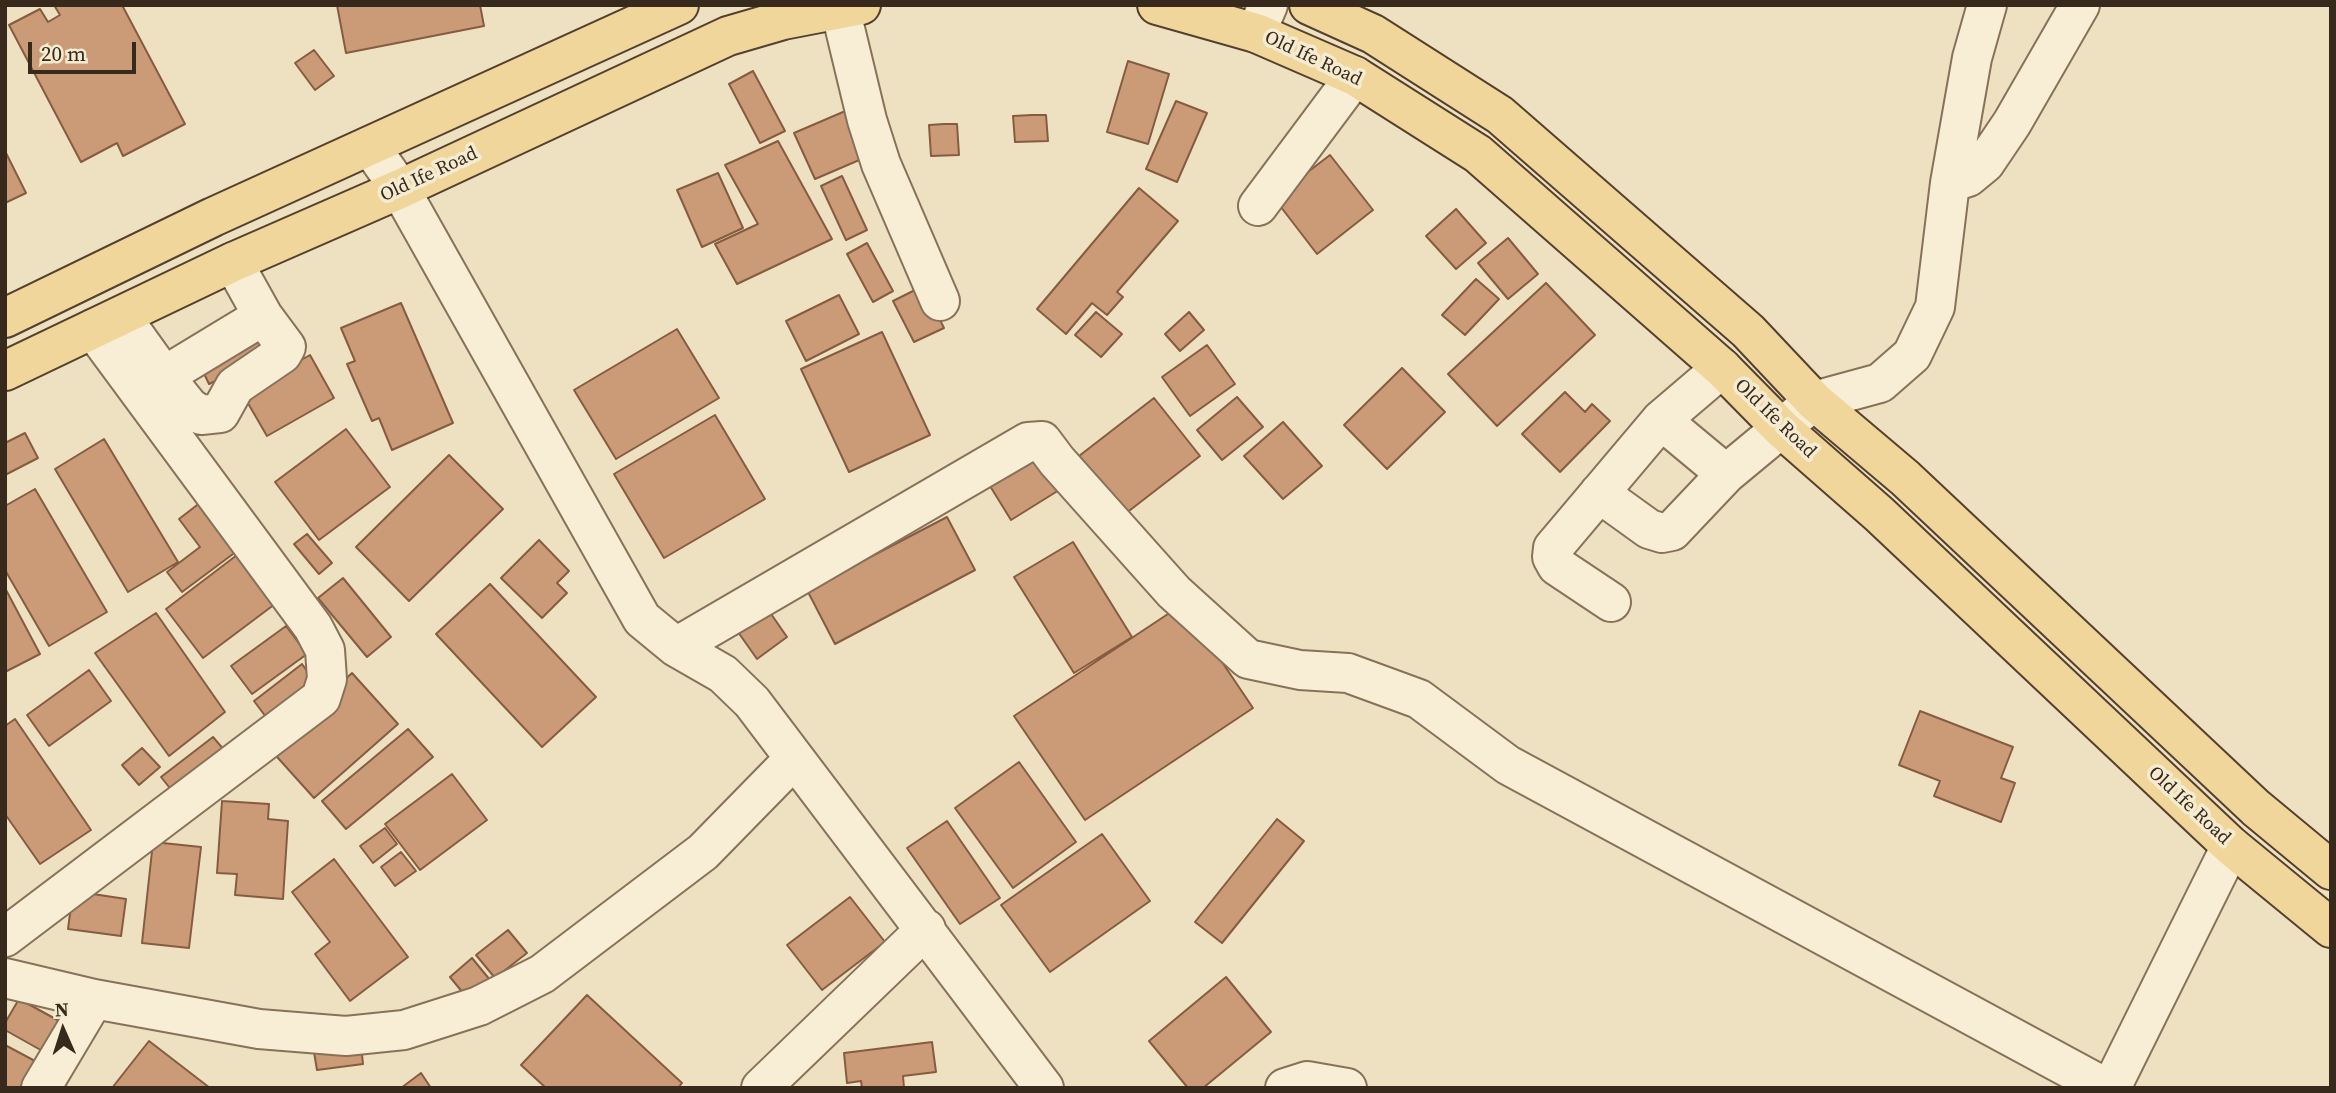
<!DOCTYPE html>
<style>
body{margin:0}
#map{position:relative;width:2336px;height:1093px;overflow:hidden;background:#ede1c2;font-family:"Source Serif 4",serif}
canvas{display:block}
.frame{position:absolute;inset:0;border:7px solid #372a1d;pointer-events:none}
.north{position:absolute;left:28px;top:995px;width:70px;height:70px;-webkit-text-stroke:5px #f5ebd1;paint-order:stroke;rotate:357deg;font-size:19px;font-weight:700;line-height:28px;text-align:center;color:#372a1d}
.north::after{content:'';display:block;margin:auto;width:24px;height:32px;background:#372a1d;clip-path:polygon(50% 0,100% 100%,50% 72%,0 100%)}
.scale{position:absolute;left:28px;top:42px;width:108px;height:32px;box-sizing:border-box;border:4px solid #372a1d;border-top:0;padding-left:9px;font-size:21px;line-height:24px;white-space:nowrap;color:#372a1d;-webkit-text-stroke:5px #f5ebd1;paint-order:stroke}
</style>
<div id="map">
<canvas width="2336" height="1093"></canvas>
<div class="frame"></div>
<div class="north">N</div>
<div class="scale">20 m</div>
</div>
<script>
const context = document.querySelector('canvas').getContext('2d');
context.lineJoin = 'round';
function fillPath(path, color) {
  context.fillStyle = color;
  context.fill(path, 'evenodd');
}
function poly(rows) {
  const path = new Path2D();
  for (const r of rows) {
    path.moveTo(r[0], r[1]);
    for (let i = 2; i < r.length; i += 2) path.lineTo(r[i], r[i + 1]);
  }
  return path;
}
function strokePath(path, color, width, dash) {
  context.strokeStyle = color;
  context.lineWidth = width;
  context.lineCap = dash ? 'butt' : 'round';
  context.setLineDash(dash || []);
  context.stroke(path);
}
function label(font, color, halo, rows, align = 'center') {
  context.font = font + ' "Source Serif 4",serif';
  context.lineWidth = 7;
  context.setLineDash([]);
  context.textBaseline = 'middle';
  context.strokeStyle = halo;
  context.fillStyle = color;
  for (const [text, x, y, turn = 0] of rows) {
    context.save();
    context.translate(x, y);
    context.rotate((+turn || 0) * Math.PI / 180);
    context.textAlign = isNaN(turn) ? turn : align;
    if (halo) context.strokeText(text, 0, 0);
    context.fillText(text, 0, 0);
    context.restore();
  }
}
const building = poly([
 [54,5,122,5,185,124,123,156,117,143,81,162,9,25,40,9,48,22,60,15,54,5],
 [337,5,480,5,484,26,346,53,337,5],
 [314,50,334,76,315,90,295,63,314,50],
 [1128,61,1169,74,1148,144,1107,132,1128,61],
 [753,71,785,131,760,143,729,84,753,71],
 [1176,101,1207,113,1177,182,1146,169,1176,101],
 [850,109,871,155,815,179,794,133,850,109],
 [1032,115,1046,115,1048,141,1015,142,1013,116,1032,115],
 [944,124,957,124,959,155,931,156,929,125,944,124],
 [778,141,832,239,737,284,715,244,758,224,725,165,778,141],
 [5,151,26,193,5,203,5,151],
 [1330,155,1373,210,1317,254,1274,198,1330,155],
 [718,173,743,228,702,247,677,190,718,173],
 [842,176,867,230,846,240,821,186,842,176],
 [1139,188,1178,221,1117,292,1123,297,1107,315,1092,303,1066,334,1037,309,1139,188],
 [1456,209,1486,243,1456,269,1426,236,1456,209],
 [1508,238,1538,274,1508,299,1478,263,1508,238],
 [867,243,893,291,873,302,847,254,867,243],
 [1476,279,1499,299,1465,335,1442,315,1476,279],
 [1546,283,1595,335,1497,426,1448,374,1546,283],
 [923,286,944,328,914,342,893,301,923,286],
 [839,295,859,334,806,361,786,321,839,295],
 [401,303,453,423,392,450,379,418,372,421,347,364,355,361,341,328,401,303],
 [1096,312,1122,334,1101,357,1075,335,1096,312],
 [1189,312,1204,330,1180,351,1165,334,1189,312],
 [677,329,719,398,616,459,574,390,677,329],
 [269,330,279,351,209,384,199,363,269,330],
 [882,332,930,435,849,472,801,369,882,332],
 [1207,345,1235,384,1190,416,1162,377,1207,345],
 [310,355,334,398,267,436,242,393,310,355],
 [1402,368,1445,412,1387,469,1344,425,1402,368],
 [1565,392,1585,412,1592,404,1610,421,1560,472,1522,434,1565,392],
 [1237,397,1263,427,1222,460,1197,430,1237,397],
 [1154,398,1200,456,1125,514,1079,456,1154,398],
 [715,415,765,499,664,558,614,474,715,415],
 [1283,422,1322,466,1283,499,1244,456,1283,422],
 [346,429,390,487,319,540,275,482,346,429],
 [25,433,38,458,5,475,5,443,25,433],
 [104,439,178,562,128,592,55,469,104,439],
 [1043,453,1064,487,1011,520,990,486,1043,453],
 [449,455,503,509,409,601,356,547,449,455],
 [35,489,107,612,49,646,5,570,5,506,35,489],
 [201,502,237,551,182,592,167,572,200,547,179,519,201,502],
 [947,517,975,570,835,644,807,590,947,517],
 [307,534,332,563,319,574,294,544,307,534],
 [539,540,569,571,557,583,567,593,542,618,501,578,539,540],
 [1073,542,1132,637,1074,673,1014,577,1073,542],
 [237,555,275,604,203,658,166,609,237,555],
 [343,578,391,637,367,657,318,598,343,578],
 [490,584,596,697,542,747,436,634,490,584],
 [5,588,40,654,5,672,5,588],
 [1183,604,1253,708,1085,820,1014,716,1183,604],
 [769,611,787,637,757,659,738,632,769,611],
 [156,613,225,712,169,756,95,653,156,613],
 [286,626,307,654,252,694,231,666,286,626],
 [302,664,317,685,269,721,254,701,302,664],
 [89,670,111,701,49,746,27,715,89,670],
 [352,673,398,724,314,798,269,748,352,673],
 [1920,711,2013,747,2001,778,2015,783,2001,822,1934,796,1940,781,1899,765,1920,711],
 [15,719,91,830,40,864,5,814,5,726,15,719],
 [408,729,433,757,346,829,322,801,408,729],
 [213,737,225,751,173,792,161,777,213,737],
 [142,748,160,767,139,785,122,765,142,748],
 [1019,762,1076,842,1013,888,955,808,1019,762],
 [452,774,487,820,420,870,385,824,452,774],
 [222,801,269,804,268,819,288,821,283,899,235,895,237,874,217,873,222,801],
 [1277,819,1304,841,1222,943,1195,922,1277,819],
 [947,821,1000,898,960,924,907,848,947,821],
 [385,828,397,844,373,863,360,846,385,828],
 [1102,834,1150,901,1050,972,1001,905,1102,834],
 [153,842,201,847,189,948,142,943,153,842],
 [401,852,416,871,395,886,381,867,401,852],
 [334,859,408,957,350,1001,315,954,330,942,292,892,334,859],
 [73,891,126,899,121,936,68,929,73,891],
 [850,897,885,942,822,990,787,945,850,897],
 [508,930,527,953,495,978,476,955,508,930],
 [472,958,490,980,468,999,450,977,472,958],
 [1226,977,1271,1032,1203,1088,1188,1088,1149,1041,1226,977],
 [587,995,682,1083,678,1088,546,1088,521,1065,587,995],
 [19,999,63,1023,46,1053,5,1030,5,1023,19,999],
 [149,1041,210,1088,112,1088,149,1041],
 [932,1042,936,1072,903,1076,904,1088,862,1088,861,1081,847,1083,844,1053,932,1042],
 [5,1045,35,1061,20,1088,5,1088,5,1045],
 [361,1046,363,1064,317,1070,314,1052,361,1046],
 [421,1073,431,1088,401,1088,421,1073]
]);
const minor = poly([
 [840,8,867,120,881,164,940,301],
 [1256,33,1268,5],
 [370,146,400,189,642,619,676,647,723,674,752,702,1044,1088],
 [1950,183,1968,177,1985,163,2012,123,2080,5],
 [1258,206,1355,76],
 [121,316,164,376,189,407,201,415,220,413,235,386,282,354,286,347,263,316,233,262],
 [164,376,263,316],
 [1661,420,1726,474],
 [1599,493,1649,529,1662,533,1672,531,1726,474,1814,401,1880,383,1912,355,1935,307,1950,183,1972,58,1987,5],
 [1611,602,1557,566,1552,557,1553,548,1661,420,1722,368],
 [676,647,1028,442,1042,441,1057,461,1174,592,1248,659,1300,670,1348,673,1419,699,1508,765,2106,1088],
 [5,937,321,698,327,679,325,650,313,627,93,329],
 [5,978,94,999,259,1029,346,1036,404,1030,479,1006,542,974,703,852,794,759],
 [41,1088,94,999],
 [761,1088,926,929],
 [1285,1088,1307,1081,1347,1088],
 [2111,1088,2231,846]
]);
const major = poly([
 [1157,5,1256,33,1355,76,1478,154,1722,368,1782,429,1879,514,2231,846,2331,928],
 [1309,5,1373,34,1500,115,1748,331,1814,401,1905,478,2256,808,2331,870],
 [5,318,213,217,679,5],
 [5,371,233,262,400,189,728,36,783,20,861,5]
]);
const streetNames = [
 ["Old Ife Road",1313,59,25],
 ["Old Ife Road",429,175,-25],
 ["Old Ife Road",1775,419,44],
 ["Old Ife Road",2189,806,43]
];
fillPath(building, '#cb9b78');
strokePath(building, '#865c40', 2);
strokePath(minor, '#877259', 42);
strokePath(major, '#55402e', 42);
strokePath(minor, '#f8eed5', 38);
strokePath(major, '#f0d69a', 38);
label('19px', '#372a1d', '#f5ebd1', streetNames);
</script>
